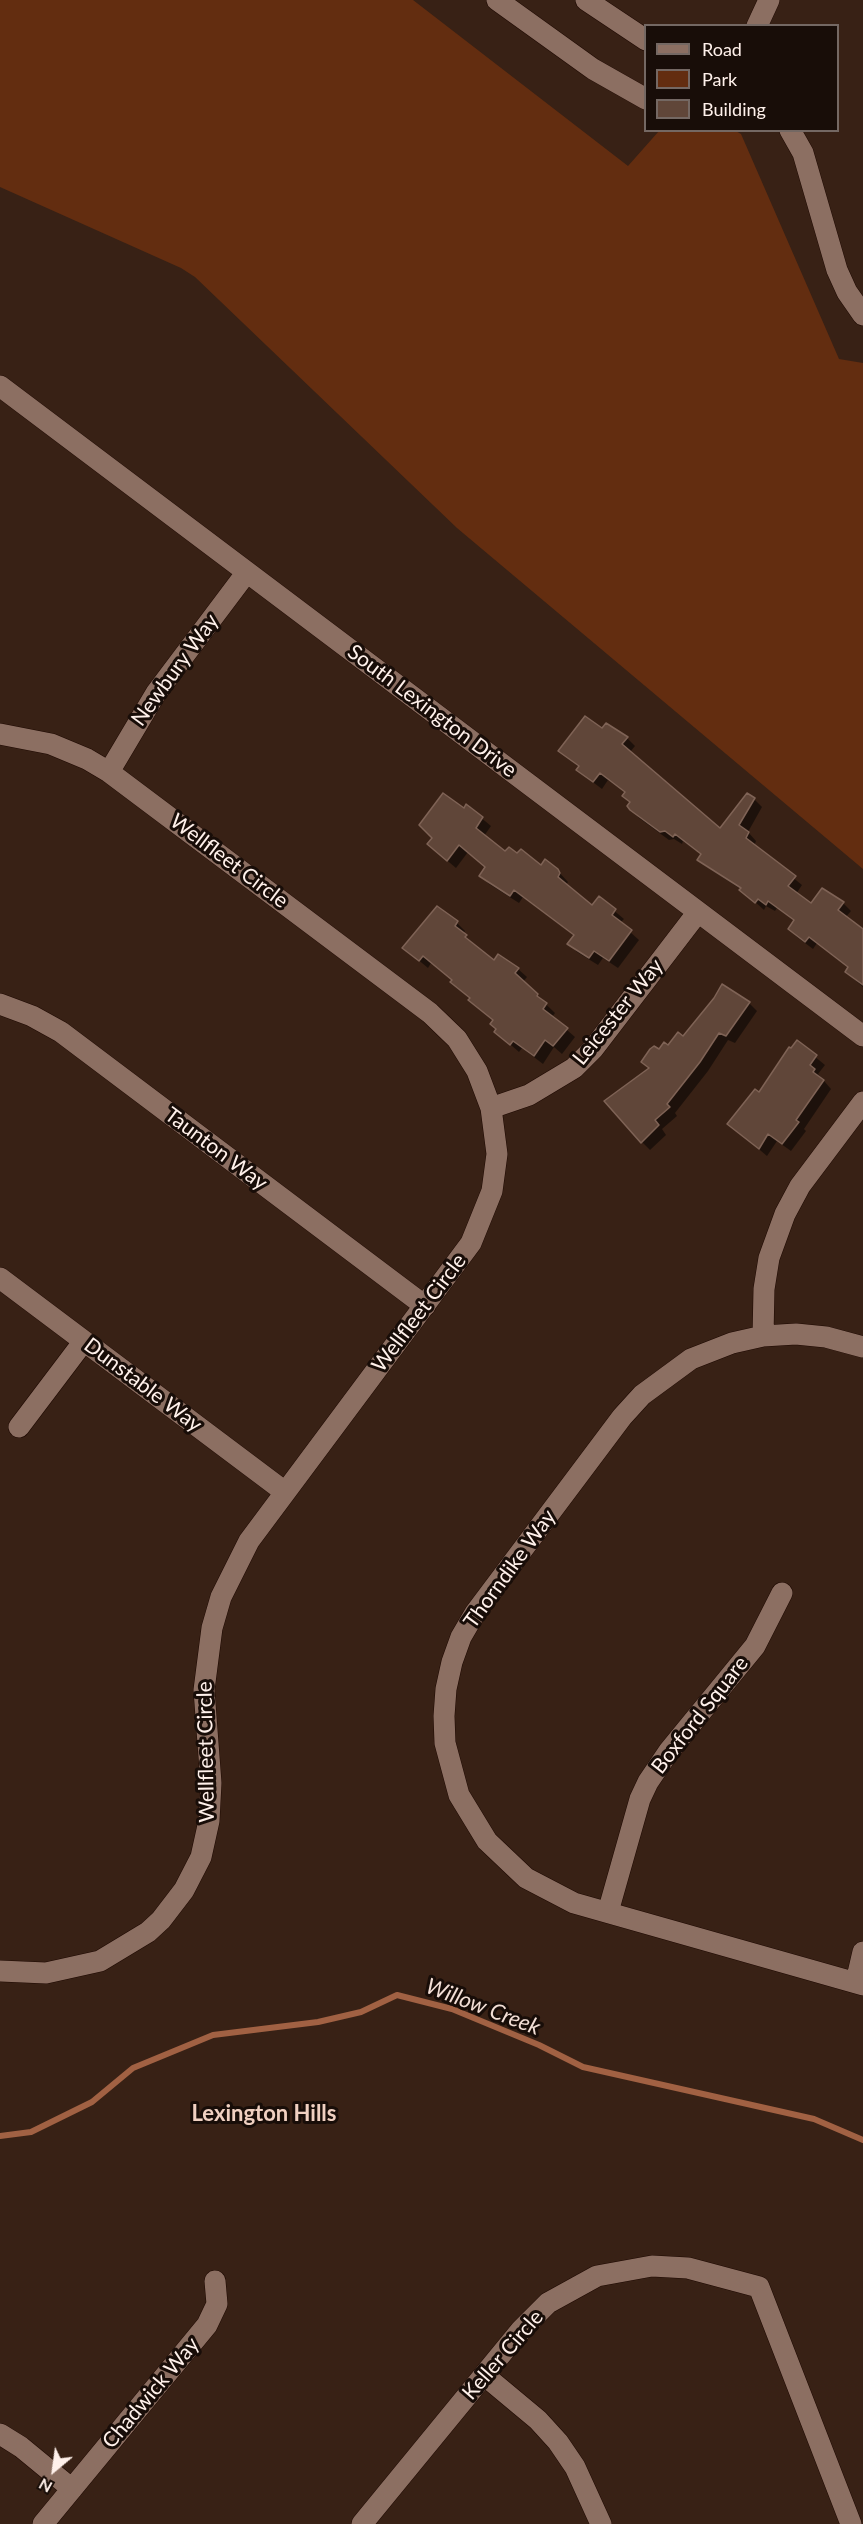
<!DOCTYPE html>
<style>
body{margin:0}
#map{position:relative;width:863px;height:2524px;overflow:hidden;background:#382115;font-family:Lato,sans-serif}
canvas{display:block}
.legend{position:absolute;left:644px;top:24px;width:195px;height:108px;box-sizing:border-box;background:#180d08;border:2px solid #746863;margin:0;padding:8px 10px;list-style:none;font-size:18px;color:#fff1eb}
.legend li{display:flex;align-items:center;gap:12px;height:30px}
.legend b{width:30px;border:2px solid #746863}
.north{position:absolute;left:24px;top:2440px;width:60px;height:60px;-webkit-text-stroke:4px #180d08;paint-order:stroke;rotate:209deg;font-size:16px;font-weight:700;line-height:24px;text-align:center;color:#fff1eb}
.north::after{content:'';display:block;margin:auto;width:21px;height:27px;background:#fff1eb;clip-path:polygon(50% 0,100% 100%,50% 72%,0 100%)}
</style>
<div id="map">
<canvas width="863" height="2524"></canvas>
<ul class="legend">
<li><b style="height:8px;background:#8c6f62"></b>Road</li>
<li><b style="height:16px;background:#632d10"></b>Park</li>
<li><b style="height:16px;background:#604639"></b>Building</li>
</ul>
<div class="north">N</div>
</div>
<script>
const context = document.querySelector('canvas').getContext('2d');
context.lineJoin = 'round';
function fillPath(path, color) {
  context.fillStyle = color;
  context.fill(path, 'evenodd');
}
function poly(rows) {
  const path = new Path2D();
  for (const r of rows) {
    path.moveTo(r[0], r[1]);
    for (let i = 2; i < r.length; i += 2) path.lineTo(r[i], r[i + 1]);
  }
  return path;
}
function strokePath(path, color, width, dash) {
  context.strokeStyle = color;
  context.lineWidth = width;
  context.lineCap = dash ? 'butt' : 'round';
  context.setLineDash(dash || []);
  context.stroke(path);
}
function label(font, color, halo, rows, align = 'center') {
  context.font = font + ' Lato,sans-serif';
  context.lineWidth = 6;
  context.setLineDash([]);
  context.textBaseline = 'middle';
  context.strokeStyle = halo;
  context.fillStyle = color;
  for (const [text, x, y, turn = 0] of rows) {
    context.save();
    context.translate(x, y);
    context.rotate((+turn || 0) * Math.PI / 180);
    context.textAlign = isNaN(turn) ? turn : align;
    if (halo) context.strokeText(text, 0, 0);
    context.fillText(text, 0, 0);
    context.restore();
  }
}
const green = poly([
 [0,0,413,0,628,166,659,131,734,130,741,134,839,359,863,363,863,869,457,528,195,277,181,268,0,187]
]);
const shadow = poly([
 [602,730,627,738,635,746,630,752,721,830,754,799,762,807,748,832,756,841,754,846,802,885,796,894,811,905,843,903,851,911,845,918,863,933,863,987,846,972,849,968,817,943,813,949,797,937,790,929,795,921,777,908,775,911,766,906,764,910,742,890,707,867,699,859,702,855,683,841,682,844,674,839,669,840,639,818,631,809,631,803,624,796,626,793,608,780,602,789,586,777,578,769,580,768,560,751],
 [467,806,491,826,484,836,506,854,557,870,568,882,566,885,593,907,599,898,624,919,620,923,639,940,618,968,603,958,598,965,577,952,569,944,575,936,523,897,519,903,489,884,481,876,486,868,468,852,456,868,437,852],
 [457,923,465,931,463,934,494,962,498,956,518,969,527,977,523,982,555,1013,552,1017,575,1037,562,1054,554,1047,543,1064,522,1048,519,1052,496,1032,494,1021,453,980,431,963,428,968,404,948],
 [749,1003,757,1011,735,1043,728,1040,708,1071,675,1113,677,1116,662,1129,666,1135,650,1150,642,1142,650,1069,643,1062],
 [797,1042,825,1065,818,1074,831,1089,804,1129,806,1131,791,1151,777,1141,767,1156,729,1124,759,1094]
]);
const stream = poly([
 [0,2136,31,2132,92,2102,133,2068,213,2035,318,2022,361,2012,397,1995,452,2009,539,2045,583,2067,814,2119,863,2140]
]);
const building = poly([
 [585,716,602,728,606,723,628,737,622,744,720,828,747,793,755,798,739,825,749,832,746,838,796,876,788,886,811,903,822,888,844,902,838,910,863,929,863,985,845,972,848,967,809,937,805,942,788,929,794,920,768,901,766,905,758,899,755,903,739,890,741,888,697,860,701,854,675,834,673,837,665,831,660,832,630,810,627,806,630,802,622,796,625,792,600,773,593,782,576,770,579,766,558,751,585,716],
 [443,793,464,808,466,804,483,817,476,828,505,851,509,847,517,853,521,849,541,865,545,859,558,869,560,873,558,877,592,905,599,896,616,909,612,915,632,930,609,961,594,951,589,958,567,944,574,935,514,890,510,896,479,876,485,867,459,845,447,861,427,844,432,838,419,825,443,793],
 [437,906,458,921,455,926,467,935,465,937,494,960,498,954,519,968,515,973,538,994,537,996,547,1003,543,1009,568,1028,553,1046,545,1040,534,1056,513,1041,510,1045,494,1032,496,1029,490,1024,493,1020,468,1000,470,998,450,982,452,980,423,956,419,961,402,948,437,906],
 [722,984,750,1002,726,1036,719,1033,700,1062,667,1104,670,1107,655,1120,659,1125,641,1143,604,1101,649,1068,641,1062,650,1049,654,1046,659,1049,664,1042,668,1045,678,1032,683,1036,714,998,722,984],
 [797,1040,817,1055,810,1065,815,1069,813,1072,824,1080,796,1120,799,1122,782,1144,768,1134,759,1149,727,1124,755,1089,759,1092,789,1047,791,1048,797,1040]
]);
const minor = poly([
 [497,0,593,69,646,99],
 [586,0,646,40],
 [757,26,769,0],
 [790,130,803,153,837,270,847,292,863,315],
 [0,386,863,1036],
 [0,734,51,744,87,759,109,772,430,1013,457,1039,477,1071,491,1108,497,1154,492,1191,471,1243,249,1541,221,1597,212,1628,204,1690,211,1783,209,1821,201,1857,184,1890,161,1920,148,1932,100,1961,46,1973,0,1971],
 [109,772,156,693,247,572],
 [0,1004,32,1016,61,1032,425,1306],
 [491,1108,529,1095,574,1068,593,1049,698,912],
 [0,1278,285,1492],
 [763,1336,764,1289,769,1258,785,1214,800,1186,863,1102],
 [863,1347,826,1337,796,1334,763,1336,732,1343,691,1359,642,1395,622,1417,475,1613,461,1637,452,1662,446,1689,444,1716,445,1743,459,1795,487,1841,526,1878,574,1903,863,1985],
 [19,1427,84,1341],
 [608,1912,640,1799,648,1782,669,1751,755,1646,782,1593],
 [856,1982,863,1952],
 [484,2375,538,2420,558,2442,575,2467,601,2524],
 [0,2434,21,2447,72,2489],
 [43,2524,207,2325,217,2304,215,2281],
 [362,2524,521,2330,548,2303,597,2276,652,2266,688,2268,759,2287,851,2524]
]);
const streetNames = [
 ["Newbury Way",175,670,-54],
 ["South Lexington Drive",432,711,37],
 ["Wellfleet Circle",229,861,37],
 ["Leicester Way",618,1012,-51],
 ["Taunton Way",216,1149,37],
 ["Wellfleet Circle",419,1313,-53],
 ["Dunstable Way",143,1385,37],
 ["Thorndike Way",510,1569,-54],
 ["Boxford Square",700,1715,-52],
 ["Wellfleet Circle",206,1752,-91],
 ["Keller Circle",503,2355,-49],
 ["Chadwick Way",151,2393,-50]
];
const waterNames = [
 ["Willow Creek",483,2007,21]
];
const neighbourhoodNames = [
 ["Lexington Hills",264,2114]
];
fillPath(green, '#632d10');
fillPath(shadow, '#0007');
strokePath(stream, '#a16143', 6);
fillPath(building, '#604639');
strokePath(building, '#7f6356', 1.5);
strokePath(minor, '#1e0902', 22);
strokePath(minor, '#8c6f62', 21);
label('21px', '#fff1eb', '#180d08', streetNames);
label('italic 22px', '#f3dfd6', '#180d08', waterNames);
label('bold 22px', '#f0d0c1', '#180d08', neighbourhoodNames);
</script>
